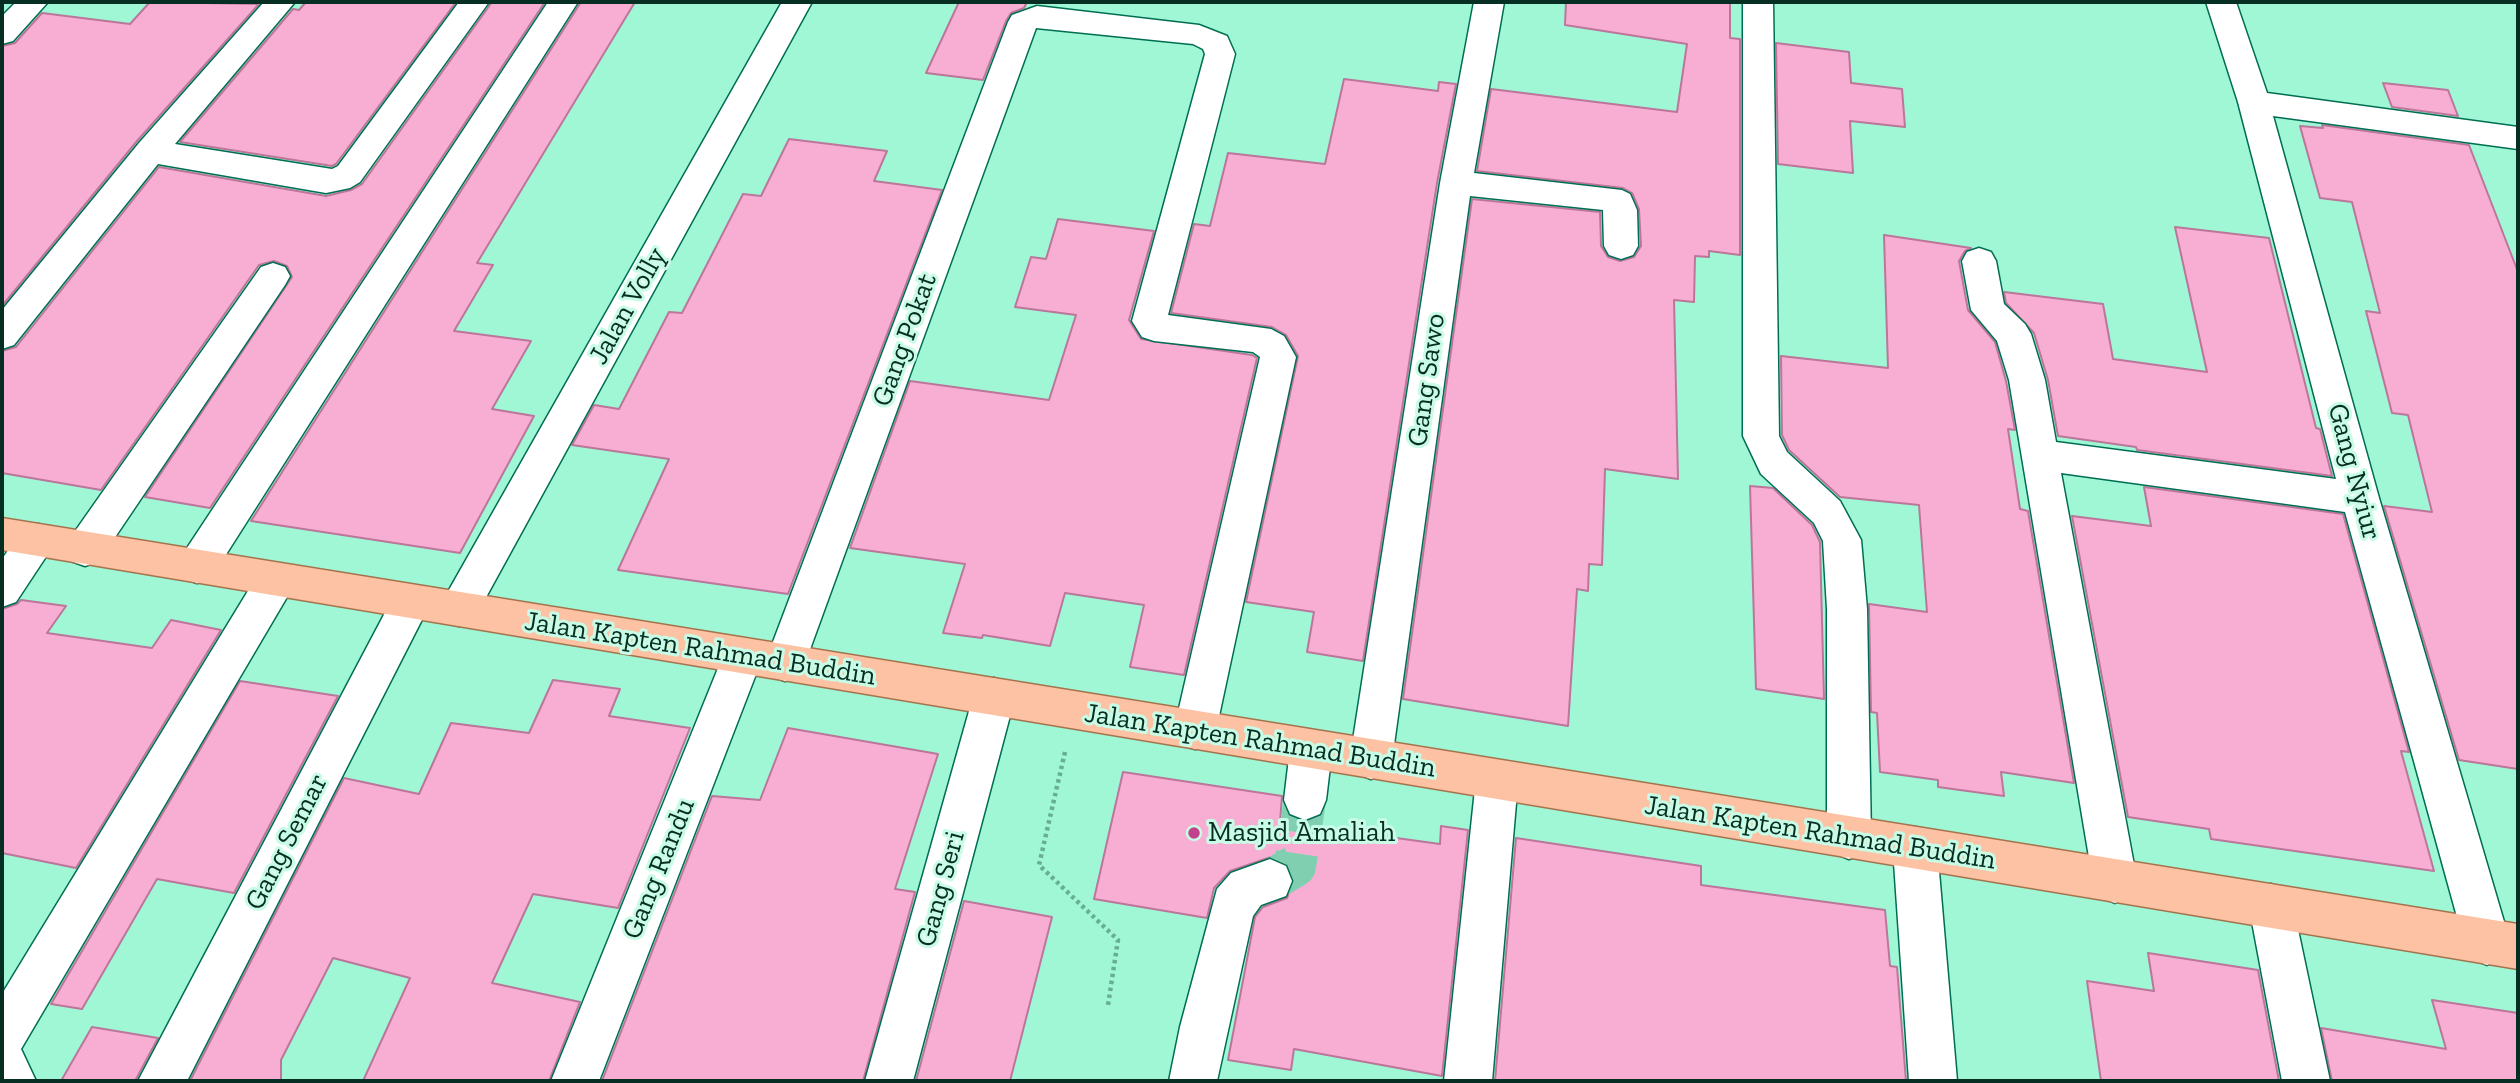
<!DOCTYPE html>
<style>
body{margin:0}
#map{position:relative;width:2520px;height:1083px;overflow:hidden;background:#9ff7d5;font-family:"Zilla Slab",serif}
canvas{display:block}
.frame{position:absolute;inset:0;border:4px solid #072e22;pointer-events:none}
</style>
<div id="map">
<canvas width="2520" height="1083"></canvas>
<div class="frame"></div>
</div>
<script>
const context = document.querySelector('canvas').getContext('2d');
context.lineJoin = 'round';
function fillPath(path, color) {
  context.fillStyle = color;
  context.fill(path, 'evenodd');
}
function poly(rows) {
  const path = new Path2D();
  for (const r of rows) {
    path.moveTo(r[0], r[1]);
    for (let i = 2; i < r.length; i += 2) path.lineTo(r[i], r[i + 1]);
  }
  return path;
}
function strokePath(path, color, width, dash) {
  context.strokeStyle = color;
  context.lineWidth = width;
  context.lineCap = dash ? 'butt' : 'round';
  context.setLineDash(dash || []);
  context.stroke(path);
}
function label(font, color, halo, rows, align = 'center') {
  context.font = font + ' "Zilla Slab",serif';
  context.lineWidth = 6;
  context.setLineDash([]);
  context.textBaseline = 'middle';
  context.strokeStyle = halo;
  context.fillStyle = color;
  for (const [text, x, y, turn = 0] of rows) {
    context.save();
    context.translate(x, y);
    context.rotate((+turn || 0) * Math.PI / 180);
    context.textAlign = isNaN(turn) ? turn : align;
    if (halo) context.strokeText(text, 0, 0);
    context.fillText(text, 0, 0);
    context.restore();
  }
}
const building = poly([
 [150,2,259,4,137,141,2,306,2,46,15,43,42,13,130,24,150,2],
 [306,2,456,2,336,164,332,166,180,142,293,9,299,10,306,2],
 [492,2,545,2,210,508,145,497,292,277,287,266,274,261,259,265,101,490,2,473,2,351,16,347,159,167,326,196,351,190,362,184,492,2],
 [581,2,635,2,477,263,493,265,454,331,531,341,492,409,534,416,460,553,251,521,581,2],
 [959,2,1027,2,1024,8,1011,13,1006,21,983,80,926,73,959,2],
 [1566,2,1730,2,1730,38,1740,39,1740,255,1709,251,1709,257,1695,256,1694,302,1674,300,1678,479,1605,469,1602,565,1589,564,1588,591,1577,589,1568,726,1403,699,1472,199,1600,212,1601,246,1608,257,1620,261,1634,257,1641,246,1639,209,1632,193,1623,188,1477,171,1491,89,1677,112,1687,44,1565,25,1566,2],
 [1776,43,1849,52,1851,83,1902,89,1905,127,1850,121,1853,173,1778,164,1776,43],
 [1344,79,1438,91,1439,82,1456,84,1437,183,1363,661,1307,652,1314,612,1246,602,1298,356,1286,335,1272,327,1171,313,1194,224,1210,226,1228,153,1325,164,1344,79],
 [2383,83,2448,90,2458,116,2392,107,2383,83],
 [2322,125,2469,145,2518,272,2518,769,2459,760,2384,506,2432,512,2408,415,2392,413,2366,311,2380,313,2352,202,2320,198,2300,126,2323,128,2322,125],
 [789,139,887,151,874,181,942,190,788,594,618,570,669,459,572,445,594,405,619,409,669,312,682,313,743,194,761,196,789,139],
 [1058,219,1154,231,1129,320,1141,339,1252,355,1257,358,1184,675,1130,667,1144,605,1065,593,1050,646,983,635,982,638,943,633,965,564,850,548,910,381,1049,400,1076,315,1015,307,1031,257,1046,259,1058,219],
 [2175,227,2269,238,2316,428,2320,429,2332,476,2137,450,2136,447,2058,436,2048,380,2034,333,2006,303,2004,292,2103,304,2113,359,2207,372,2175,227],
 [1884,235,1971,248,1965,251,1959,261,1968,310,1995,342,2006,381,2015,430,2008,429,2020,509,2028,511,2074,783,2001,772,2004,796,1938,787,1938,780,1880,772,1877,713,1871,712,1869,604,1927,612,1919,505,1840,497,1789,450,1782,435,1781,356,1888,368,1884,235],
 [1750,486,1773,488,1812,525,1820,542,1824,699,1756,689,1750,486],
 [2144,487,2343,514,2409,752,2401,751,2434,871,2211,839,2209,829,2128,817,2072,516,2151,526,2144,487],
 [21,600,66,606,47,633,152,648,171,620,221,630,76,868,2,853,2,609,17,604,21,600],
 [553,680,620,689,609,716,690,728,618,908,533,894,492,983,580,1002,549,1081,363,1081,410,978,333,958,281,1060,281,1081,190,1081,344,778,419,794,451,723,529,733,553,680],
 [240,681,338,696,234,893,157,879,82,1009,51,1004,240,681],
 [788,728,938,754,895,889,915,892,863,1081,602,1081,712,796,760,800,788,728],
 [1123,772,1282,796,1280,822,1440,844,1441,826,1468,830,1442,1076,1294,1049,1291,1070,1228,1060,1255,917,1263,907,1287,898,1294,880,1287,864,1271,857,1230,871,1214,888,1207,918,1094,899,1123,772],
 [1516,838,1701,866,1701,885,1885,910,1890,966,1897,967,1906,1081,1495,1081,1516,838],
 [964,901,1052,917,1010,1081,916,1081,964,901],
 [2148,953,2258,970,2279,1081,2101,1081,2087,981,2154,991,2148,953],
 [2432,1000,2518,1013,2518,1081,2332,1081,2321,1028,2446,1049,2432,1000],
 [92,1027,158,1038,135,1081,61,1081,92,1027]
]);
const streetTunnel = poly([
 [1270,881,1295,866,1305,800]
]);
const path = poly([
 [1065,752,1039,865,1118,940,1108,1005]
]);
const street = poly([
 [16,2,48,2,13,41,2,44,2,16,16,2],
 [264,2,295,2,175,144,332,169,338,166,459,2,489,2,360,182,350,188,326,193,158,164,14,345,2,349,2,310,139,143,264,2],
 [548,2,578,2,211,578,197,583,183,578,178,566,183,554,548,2],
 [782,2,812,2,473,621,459,626,445,621,439,609,445,597,782,2],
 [1474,2,1504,2,1474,173,1622,190,1630,194,1637,210,1638,246,1633,255,1621,259,1609,255,1604,246,1603,210,1470,196,1392,759,1386,773,1371,779,1356,773,1350,759,1440,183,1474,2],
 [1743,2,1773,2,1779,436,1787,452,1840,501,1861,540,1867,609,1871,838,1864,853,1849,859,1834,853,1827,838,1827,609,1823,541,1814,523,1761,474,1743,436,1743,2],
 [2206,2,2236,2,2267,93,2518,127,2518,149,2273,116,2379,498,2510,942,2503,958,2487,965,2471,958,2464,942,2345,512,2061,473,2137,881,2131,896,2115,903,2099,896,2093,881,2009,380,1997,341,1971,310,1962,261,1967,252,1979,248,1991,252,1996,261,2004,304,2025,324,2031,334,2045,380,2056,442,2336,479,2238,102,2206,2],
 [1037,6,1199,25,1227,36,1235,54,1168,315,1271,329,1284,336,1296,357,1216,730,1210,744,1195,749,1180,744,1174,730,1260,357,1253,352,1154,341,1142,337,1132,321,1205,54,1203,49,1193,44,1036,28,805,663,799,676,785,681,771,676,765,663,1008,22,1012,15,1037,6],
 [273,263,285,267,290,276,285,285,99,561,85,566,71,561,66,549,71,537,261,267,273,263],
 [38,524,52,528,57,540,16,602,2,607,2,559,24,528,38,524],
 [276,563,290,568,296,580,290,592,21,1049,36,1081,2,1081,2,994,262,568,276,563],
 [411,585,425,590,431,602,187,1081,138,1081,397,590,411,585],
 [743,638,757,643,763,656,599,1081,551,1081,723,656,729,643,743,638],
 [994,678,1009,684,1015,697,913,1081,865,1081,973,697,979,684,994,678],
 [1311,730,1326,736,1332,750,1326,800,1320,814,1305,820,1290,814,1284,800,1290,750,1296,736,1311,730],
 [1497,760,1512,766,1518,780,1492,1081,1444,1081,1476,780,1482,766,1497,760],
 [1915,827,1930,833,1937,848,1957,1081,1909,1081,1893,848,1900,833,1915,827],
 [1270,859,1286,866,1292,881,1286,896,1261,905,1253,916,1217,1081,1169,1081,1180,1027,1217,889,1231,873,1270,859],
 [2271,884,2287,890,2293,906,2330,1081,2282,1081,2249,906,2255,890,2271,884]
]);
const primary = poly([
 [2,518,2518,924,2518,969,2,550,2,518]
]);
const markers = [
 [1194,833,7,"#c1418c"]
];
const streetNames = [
 ["Jalan Volly",628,306,-61],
 ["Gang Pokat",905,340,-70],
 ["Gang Sawo",1427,380,-82],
 ["Gang Nyiur",2354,472,75],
 ["Jalan Kapten Rahmad Buddin",700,649,9],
 ["Jalan Kapten Rahmad Buddin",1260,741,9],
 ["Jalan Kapten Rahmad Buddin",1820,833,9],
 ["Gang Semar",287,842,-63],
 ["Gang Randu",659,869,-68],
 ["Gang Seri",941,889,-75]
];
const poiNames = [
 ["Masjid Amaliah",1208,833]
];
fillPath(building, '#f8aed3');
strokePath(building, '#bb769a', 2);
strokePath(streetTunnel, '#81cfb1', 42, [42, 21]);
strokePath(street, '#006e52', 3);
strokePath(primary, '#a5744e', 3);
strokePath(path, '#68ae94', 4.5, [3.5, 3.5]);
fillPath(street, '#fff');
fillPath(primary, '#fcc2a3');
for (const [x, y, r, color] of markers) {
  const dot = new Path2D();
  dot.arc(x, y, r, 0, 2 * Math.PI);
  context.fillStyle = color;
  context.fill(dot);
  strokePath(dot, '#c9fce7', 2.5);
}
label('28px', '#072e22', '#c9fce7', streetNames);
label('28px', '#072e22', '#c9fce7', poiNames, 'left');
</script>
